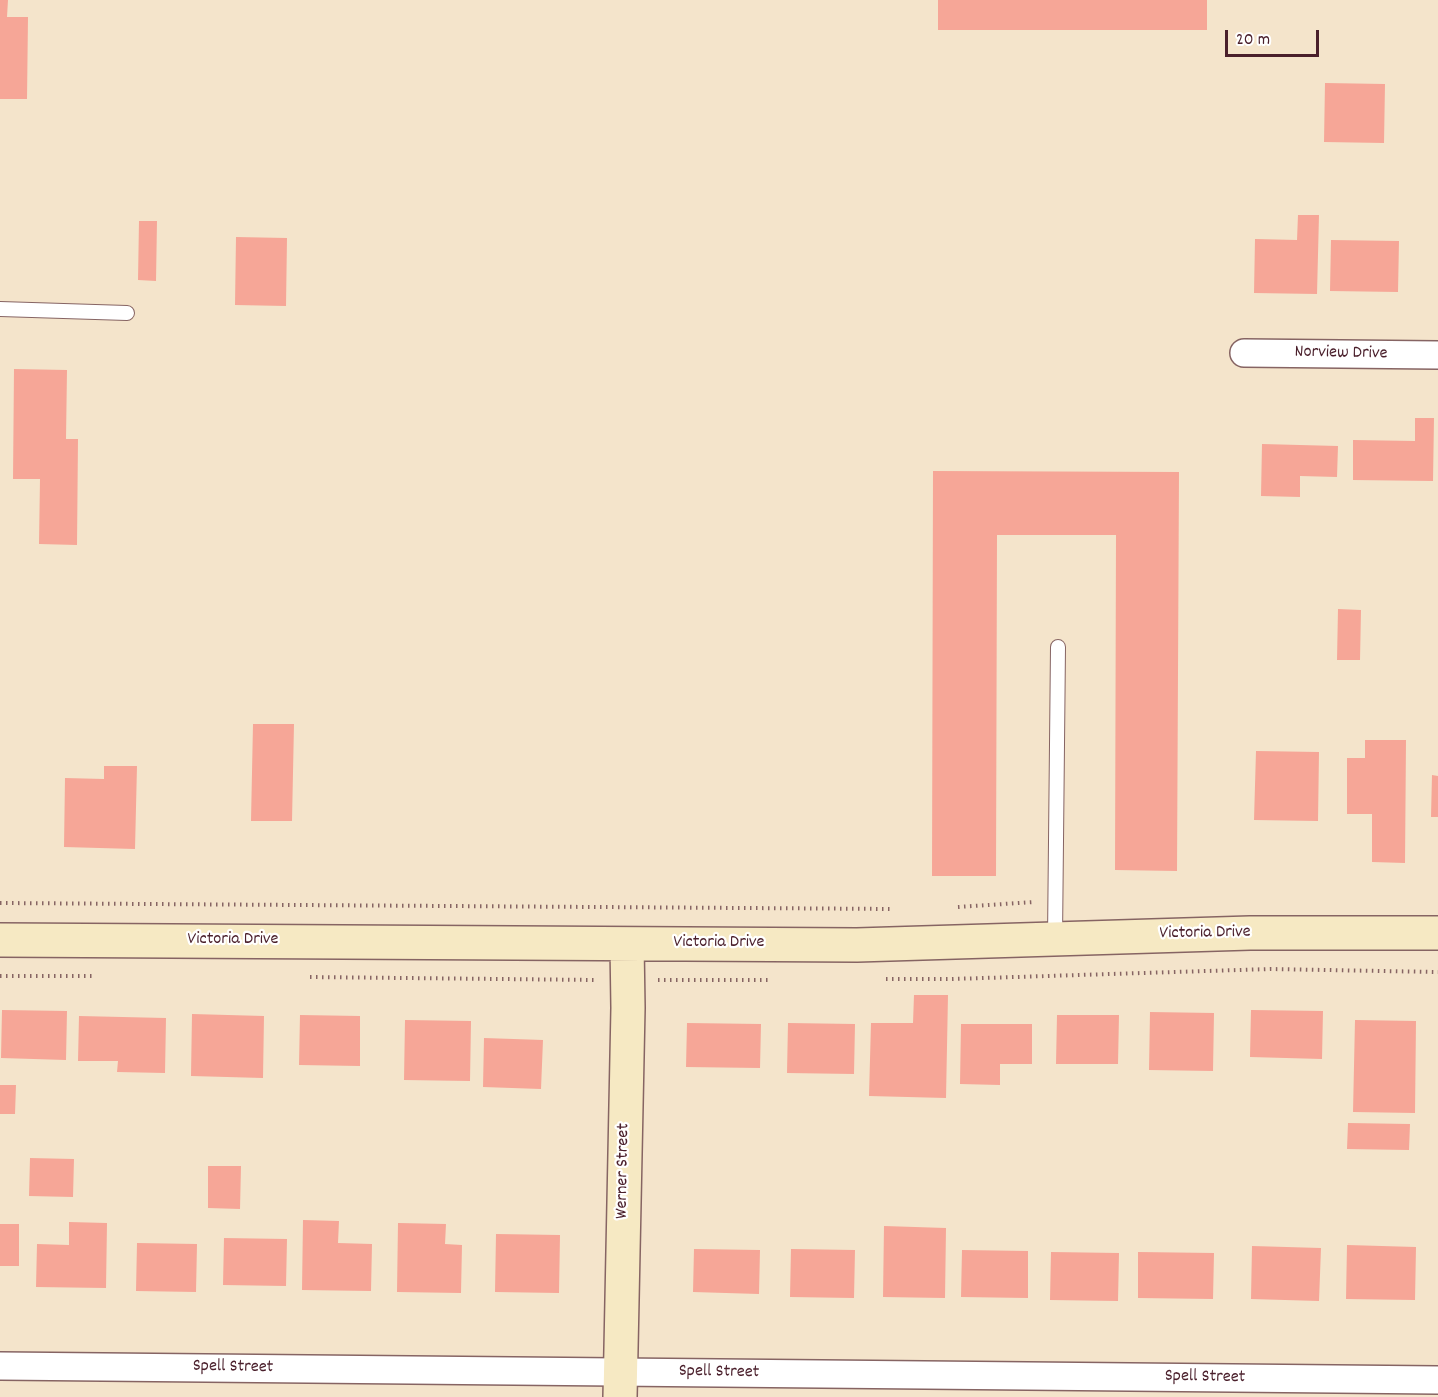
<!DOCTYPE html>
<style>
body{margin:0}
#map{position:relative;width:1438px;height:1397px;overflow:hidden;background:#f4e4cb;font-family:Dekko,sans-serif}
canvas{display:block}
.scale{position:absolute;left:1225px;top:30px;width:94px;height:27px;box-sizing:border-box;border:3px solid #4a1f2b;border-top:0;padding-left:8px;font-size:18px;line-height:21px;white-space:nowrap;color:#4a1f2b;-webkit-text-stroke:4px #fff;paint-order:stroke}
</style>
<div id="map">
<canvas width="1438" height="1397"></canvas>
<div class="scale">20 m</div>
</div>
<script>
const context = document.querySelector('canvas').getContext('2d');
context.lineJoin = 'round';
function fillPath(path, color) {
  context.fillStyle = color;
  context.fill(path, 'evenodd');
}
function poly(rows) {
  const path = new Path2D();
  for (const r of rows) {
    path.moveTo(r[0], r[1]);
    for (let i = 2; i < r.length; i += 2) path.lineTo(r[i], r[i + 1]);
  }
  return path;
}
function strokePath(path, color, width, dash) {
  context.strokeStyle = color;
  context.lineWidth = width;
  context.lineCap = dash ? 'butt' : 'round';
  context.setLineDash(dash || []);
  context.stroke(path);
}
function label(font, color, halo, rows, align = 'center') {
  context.font = font + ' Dekko,sans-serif';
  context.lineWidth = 4.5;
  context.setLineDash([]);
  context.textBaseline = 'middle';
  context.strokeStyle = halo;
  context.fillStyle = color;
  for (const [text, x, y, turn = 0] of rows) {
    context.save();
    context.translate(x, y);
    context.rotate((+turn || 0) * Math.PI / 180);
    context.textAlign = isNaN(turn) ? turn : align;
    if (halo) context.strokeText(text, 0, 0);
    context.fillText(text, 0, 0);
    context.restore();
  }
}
const building = poly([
 [0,0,8,0,7,17,28,17,27,99,0,99],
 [938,0,1207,0,1207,30,938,30],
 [1325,83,1385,84,1384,143,1324,142],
 [1298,215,1319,215,1317,294,1254,293,1255,239,1297,240],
 [139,221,157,221,156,281,138,280],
 [236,237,287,238,286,306,235,305],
 [1331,240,1399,241,1398,292,1330,291],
 [14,369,67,370,66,439,78,439,77,545,39,544,40,479,13,479],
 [1415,418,1434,418,1433,481,1353,480,1353,440,1415,441],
 [1262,444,1338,446,1337,477,1300,476,1300,497,1261,496],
 [933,471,1179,472,1177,871,1115,870,1116,535,997,535,996,876,932,876],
 [1338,609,1361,610,1360,660,1337,660],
 [253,724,294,724,292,821,251,821],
 [1365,740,1406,740,1405,863,1372,862,1372,814,1347,814,1347,758,1365,758],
 [1256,751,1319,752,1318,821,1254,820],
 [104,766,137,766,135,849,64,847,65,778,104,779],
 [1432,775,1438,776,1438,817,1431,817],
 [914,995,948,995,946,1098,869,1096,871,1023,913,1023],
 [2,1010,67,1011,66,1060,1,1058],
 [1251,1010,1323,1011,1322,1059,1250,1057],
 [1150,1012,1214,1013,1213,1071,1149,1070],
 [192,1014,264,1016,263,1078,191,1076],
 [300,1015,360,1016,360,1066,299,1065],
 [1057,1015,1119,1015,1118,1064,1056,1064],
 [79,1016,166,1018,165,1073,117,1072,118,1061,78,1061],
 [405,1020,471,1021,470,1081,404,1080],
 [1355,1020,1416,1021,1415,1113,1353,1112],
 [687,1023,761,1024,760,1068,686,1067],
 [788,1023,855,1024,854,1074,787,1073],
 [961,1024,1032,1024,1032,1064,1000,1064,1000,1085,960,1084],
 [484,1038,543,1040,541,1089,483,1087],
 [0,1085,16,1085,15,1114,0,1114],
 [1348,1123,1410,1124,1409,1150,1347,1149],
 [30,1158,74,1159,73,1197,29,1196],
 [208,1166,241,1166,240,1209,208,1208],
 [303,1220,339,1221,338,1243,372,1244,371,1291,302,1290],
 [69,1222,107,1223,106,1288,36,1287,37,1244,69,1245],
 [398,1223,446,1224,445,1244,462,1245,461,1293,397,1292],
 [0,1224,19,1224,19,1266,0,1266],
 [884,1226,946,1228,945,1298,883,1297],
 [496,1234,560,1235,559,1293,495,1292],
 [224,1238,287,1239,286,1286,223,1285],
 [137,1243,197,1244,196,1292,136,1291],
 [1347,1245,1416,1247,1415,1300,1346,1299],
 [1252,1246,1321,1248,1319,1301,1251,1299],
 [694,1249,760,1250,759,1294,693,1292],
 [791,1249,855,1250,854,1298,790,1297],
 [962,1250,1028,1251,1028,1298,961,1297],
 [1051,1252,1119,1253,1118,1301,1050,1300],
 [1138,1252,1214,1253,1213,1299,1138,1298]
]);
const path = poly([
 [0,903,893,909],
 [958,907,1034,902],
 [0,976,95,976],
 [310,977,596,980],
 [886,979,952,979,1270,969,1438,972],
 [658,980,770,980]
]);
const lane = poly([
 [0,309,127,313],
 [1055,938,1058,647]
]);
const street = poly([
 [1244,353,1438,355],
 [0,1366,1438,1380]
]);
const secondary = poly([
 [0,940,857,945,1250,933,1438,933],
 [620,1397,628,1008,627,944]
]);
const streetNames = [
 ["Norview Drive",1341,354,1],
 ["Victoria Drive",1205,934,-1],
 ["Victoria Drive",233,941],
 ["Victoria Drive",719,944],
 ["Werner Street",624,1171,-89],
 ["Spell Street",233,1368,1],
 ["Spell Street",719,1373,1],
 ["Spell Street",1205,1378,1]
];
fillPath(building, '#f6a697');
strokePath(lane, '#866463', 16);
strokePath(street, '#866463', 30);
strokePath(secondary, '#866463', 36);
strokePath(path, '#866463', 4, [1.5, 4.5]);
strokePath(lane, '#fff', 14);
strokePath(street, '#fff', 27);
strokePath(secondary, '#f6e9c3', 33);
label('18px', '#4a1f2b', '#fff', streetNames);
</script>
